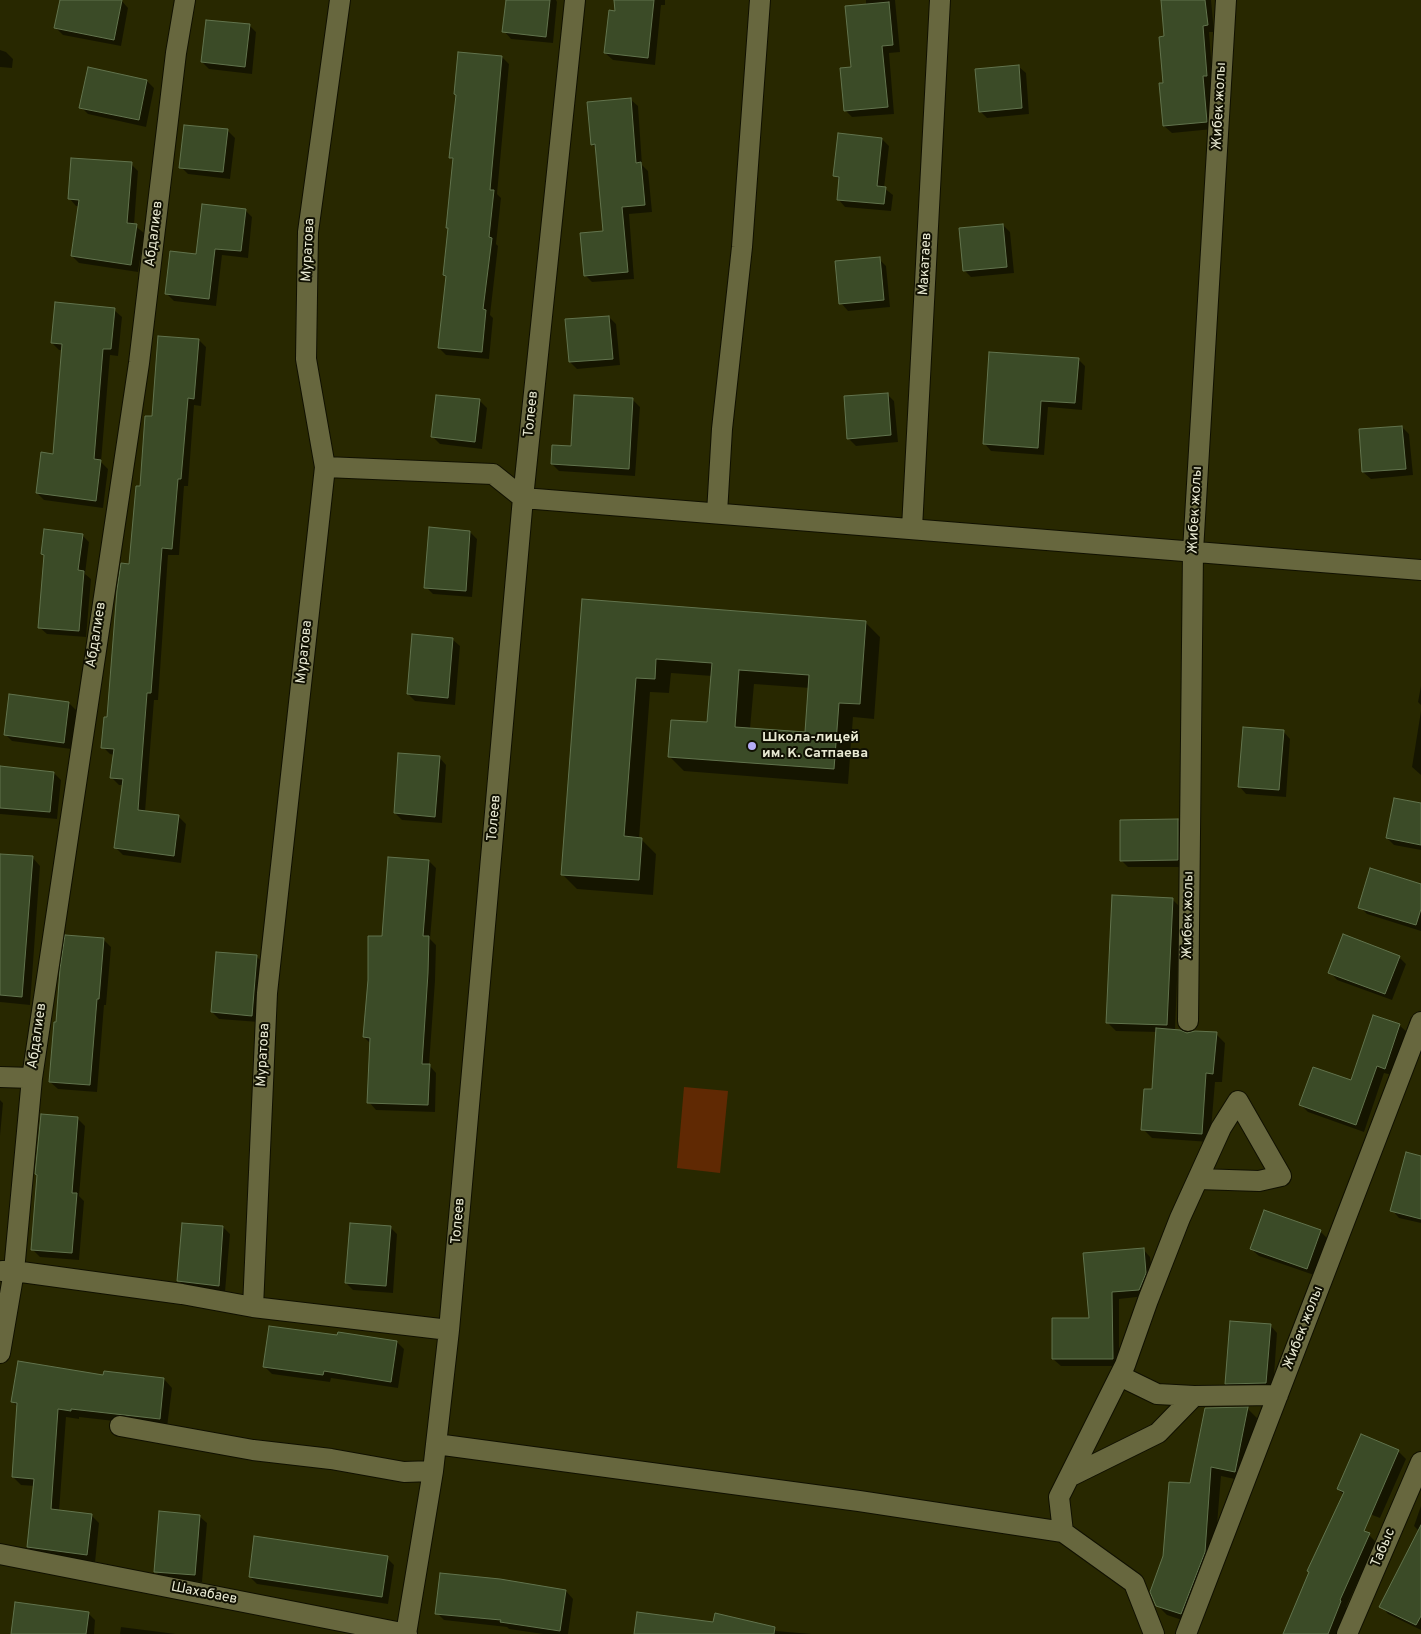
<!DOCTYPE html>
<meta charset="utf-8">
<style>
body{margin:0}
canvas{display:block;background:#282800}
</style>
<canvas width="1421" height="1634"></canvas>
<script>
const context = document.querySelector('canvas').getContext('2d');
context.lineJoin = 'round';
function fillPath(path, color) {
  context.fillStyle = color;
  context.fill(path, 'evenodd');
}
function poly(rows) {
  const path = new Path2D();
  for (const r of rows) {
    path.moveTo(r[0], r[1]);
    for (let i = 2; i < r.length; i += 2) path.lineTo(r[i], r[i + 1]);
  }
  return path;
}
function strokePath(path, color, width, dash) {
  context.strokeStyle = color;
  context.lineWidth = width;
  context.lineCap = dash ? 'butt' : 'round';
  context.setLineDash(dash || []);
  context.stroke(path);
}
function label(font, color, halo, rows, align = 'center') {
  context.font = font + ' Overpass,sans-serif';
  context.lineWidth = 4;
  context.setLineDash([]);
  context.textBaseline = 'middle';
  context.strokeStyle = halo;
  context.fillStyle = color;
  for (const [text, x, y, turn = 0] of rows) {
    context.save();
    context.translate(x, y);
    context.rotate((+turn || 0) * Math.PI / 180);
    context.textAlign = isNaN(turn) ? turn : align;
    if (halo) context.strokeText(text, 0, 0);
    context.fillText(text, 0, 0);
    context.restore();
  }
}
const green = poly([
 [684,1087,728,1091,720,1173,677,1168]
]);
const shadow = poly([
 [61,0,121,0,128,8,121,46,63,35,56,28],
 [507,0,556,0,557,2,553,43,511,39,504,31],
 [615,0,665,0,665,5,661,5,655,65,613,60,605,53,616,12],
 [866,0,895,0,900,52,889,53,894,114,852,117,845,110,852,68,866,5],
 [1162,0,1211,0,1214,32,1209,32,1213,82,1210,83,1213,129,1172,133,1164,126,1166,37],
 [249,25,256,32,252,74,209,69,202,62],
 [0,50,6,52,13,59,12,68,0,67],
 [502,57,509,64,497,194,501,198,496,244,498,246,490,315,493,318,489,359,446,355,439,348,447,278,444,275,449,230,447,227,454,161,450,157,457,96,455,94],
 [1018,66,1026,73,1029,114,987,118,980,111],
 [89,69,147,81,154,88,146,127,88,114,81,107],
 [630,99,638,106,642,165,648,171,652,212,629,214,634,279,592,282,585,275,605,232,597,149,592,144],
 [227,130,235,138,230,179,188,174,181,167],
 [882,139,889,146,884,188,893,195,891,211,845,207,838,199,840,181,835,175],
 [131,164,138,171,134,225,144,233,138,272,79,263,72,256,80,206,76,206,69,198],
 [245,210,252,217,248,258,222,255,216,306,174,301,167,294,197,255],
 [1003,225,1010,232,1014,273,971,277,964,270],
 [879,259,886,266,890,307,848,311,841,303],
 [114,310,122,317,118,356,110,355,101,462,108,469,103,508,44,500,37,493,55,455,63,350,59,350,52,343],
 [609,317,616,324,620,365,577,369,570,362],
 [199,340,206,347,201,406,194,405,188,486,184,486,179,555,168,555,158,700,154,700,145,812,179,817,186,824,181,863,123,855,116,848,123,785,119,785,112,778,114,755,110,754,103,747,108,719,141,487,153,418],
 [1078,359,1085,366,1082,410,1048,407,1044,455,991,451,984,443],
 [887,394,894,401,898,442,856,446,849,439],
 [479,400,487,408,482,449,440,444,433,437],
 [633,400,640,407,635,476,559,471,552,464],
 [1402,427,1409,434,1413,475,1371,479,1363,472],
 [470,532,477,539,472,597,433,594,426,587],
 [82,535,89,542,85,574,91,579,86,637,47,634,39,627,45,557,42,554],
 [583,601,865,622,880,637,874,719,853,717,848,784,684,771,670,757,708,724,712,676,671,673,669,693,650,692,639,839,641,839,656,854,653,895,577,889,562,874],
 [754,684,810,688,807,733,750,729],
 [452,639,460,646,455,705,415,701,408,694],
 [1421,686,1421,705,1418,702],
 [69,703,76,710,71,749,12,741,5,734],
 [1421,711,1421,775,1412,767],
 [1283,731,1290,739,1286,797,1246,794,1239,786],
 [439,757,446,765,442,823,402,820,395,813],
 [0,768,54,773,61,780,57,819,0,814],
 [1421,804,1421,850,1394,845,1387,838],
 [1178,820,1185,827,1185,867,1128,867,1121,860],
 [0,855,32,857,40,866,30,1005,0,1002],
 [429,861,436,868,430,939,436,945,435,981,429,1065,436,1073,435,1112,376,1110,369,1102,371,1044,364,1037,383,937],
 [1421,885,1421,931,1367,914,1360,907],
 [1172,899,1180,907,1175,1030,1187,1034,1216,1034,1225,1043,1222,1082,1215,1082,1210,1142,1152,1138,1143,1129,1153,1091,1157,1032,1116,1031,1107,1022],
 [104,940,111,947,106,1005,104,1005,97,1092,58,1089,50,1082,57,1024],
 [256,956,264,964,259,1022,219,1019,212,1012],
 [1399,957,1406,964,1392,1000,1337,980,1330,972],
 [1399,1025,1407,1032,1392,1075,1384,1073,1364,1132,1308,1112,1301,1105,1352,1082],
 [0,1100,3,1103,0,1136],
 [77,1118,85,1126,79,1196,84,1201,79,1260,40,1257,33,1250],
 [1421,1158,1421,1223,1399,1218,1392,1210],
 [223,1227,230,1234,225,1292,186,1288,179,1281],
 [390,1227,397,1234,393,1293,353,1290,346,1283],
 [1320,1231,1327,1238,1314,1275,1259,1256,1251,1249],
 [1143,1249,1150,1257,1153,1280,1146,1296,1119,1299,1119,1366,1061,1366,1053,1359,1090,1319],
 [1270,1325,1277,1333,1273,1390,1233,1390,1226,1383],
 [339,1333,397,1342,404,1349,398,1388,331,1378,330,1382,272,1374,265,1367,338,1337],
 [105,1376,164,1379,172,1388,167,1427,79,1417,79,1419,66,1417,59,1512,91,1515,99,1523,95,1563,36,1555,28,1547,35,1486,21,1485,13,1477,18,1407,12,1401],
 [1247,1408,1257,1418,1244,1481,1221,1476,1214,1562,1191,1623,1167,1615,1157,1605,1192,1485],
 [1362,1436,1398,1451,1406,1459,1380,1518,1349,1506,1344,1495,1338,1489],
 [1421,1506,1421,1533,1414,1526],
 [199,1516,207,1523,202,1582,162,1578,155,1571],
 [1334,1517,1369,1535,1376,1542,1346,1607,1348,1609,1337,1634,1284,1634],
 [387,1558,394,1565,388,1604,257,1584,250,1577],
 [1421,1561,1421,1630,1388,1614,1381,1606],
 [441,1574,566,1591,573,1599,568,1634,543,1634,509,1629,507,1627,444,1620,437,1613],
 [88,1613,95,1620,94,1634,12,1634],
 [714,1624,773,1628,776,1631,812,1634,643,1634],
 [121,1627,176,1634,120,1634]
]);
const building = poly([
 [60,0,122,0,114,40,54,28,60,0],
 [506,0,550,0,546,37,502,32,506,0],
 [614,0,654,0,648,58,604,53,609,10,615,11,614,0],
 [1161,0,1205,0,1208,25,1203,26,1207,76,1203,76,1207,122,1163,126,1159,83,1163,83,1159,37,1164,36,1161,0],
 [889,2,893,45,882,46,888,107,844,111,840,68,851,67,845,6,889,2],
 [206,20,250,24,245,67,201,62,206,20],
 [458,52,502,56,490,190,494,190,489,237,492,238,483,309,486,310,482,352,438,348,446,276,443,275,448,228,446,228,453,158,449,158,456,95,454,94,458,52],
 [1019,65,1022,108,979,112,975,69,1019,65],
 [88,67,147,80,139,120,79,108,88,67],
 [631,98,636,163,641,162,645,205,622,207,628,272,584,276,580,233,603,231,595,144,591,145,587,102,631,98],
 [184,125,228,129,223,172,179,168,184,125],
 [838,133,882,138,877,186,886,187,884,204,837,200,839,177,833,176,838,133],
 [71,158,132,162,127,223,137,224,131,265,71,256,79,200,68,199,71,158],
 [202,204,246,209,241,251,215,249,209,299,165,294,170,251,196,254,202,204],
 [1003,224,1007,267,963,271,959,228,1003,224],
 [880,257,884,300,839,304,835,261,880,257],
 [55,302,115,308,111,349,103,349,94,459,101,460,96,501,36,493,41,452,53,454,62,344,51,343,55,302],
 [609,316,613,359,569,362,565,319,609,316],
 [158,336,199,339,194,399,188,398,181,479,178,479,172,549,162,548,151,693,147,693,138,810,179,815,174,856,114,848,123,779,110,778,114,749,101,748,104,717,107,717,117,590,121,563,129,564,136,486,140,486,145,416,152,416,158,336],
 [989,352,1079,358,1075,403,1041,401,1038,448,983,444,989,352],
 [888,393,891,435,847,439,844,396,888,393],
 [436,395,480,399,475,442,431,437,436,395],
 [574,395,633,398,629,469,551,464,552,445,571,446,574,395],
 [1402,426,1406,469,1362,472,1359,429,1402,426],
 [429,527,470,531,466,591,424,588,429,527],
 [44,529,83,534,78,570,84,571,79,631,38,628,44,555,41,554,44,529],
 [582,599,866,621,860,704,839,703,834,769,668,757,671,720,707,722,712,663,656,659,655,679,636,678,624,836,642,838,639,880,561,875,582,599],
 [739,670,809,675,805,732,735,727,739,670],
 [412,634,453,638,448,698,407,694,412,634],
 [9,694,69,702,64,743,4,735,9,694],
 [1243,727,1284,730,1279,790,1238,787,1243,727],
 [398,753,440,756,435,817,394,813,398,753],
 [0,766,54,772,50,812,0,808,0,766],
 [1394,798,1421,803,1421,845,1386,838,1394,798],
 [1178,819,1178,860,1120,861,1120,820,1178,819],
 [0,854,33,856,22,997,0,995,0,854],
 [388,857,429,860,423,936,429,936,428,973,422,1064,430,1064,428,1105,367,1103,370,1038,363,1037,368,980,368,936,382,936,388,857],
 [1370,868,1421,884,1421,909,1416,925,1358,908,1370,868],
 [1112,895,1173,898,1167,1025,1106,1023,1112,895],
 [1343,934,1400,956,1385,994,1328,973,1343,934],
 [65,935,104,938,99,999,97,999,90,1085,49,1082,54,1022,56,1022,60,969,65,935],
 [216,952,257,955,252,1016,211,1012,216,952],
 [1373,1015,1400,1024,1385,1069,1377,1066,1356,1125,1299,1105,1313,1067,1351,1080,1373,1015],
 [1156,1028,1180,1030,1187,1033,1195,1031,1217,1032,1213,1074,1206,1073,1202,1134,1141,1130,1144,1089,1152,1089,1156,1028],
 [41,1114,78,1117,72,1193,77,1193,72,1253,31,1250,37,1175,35,1174,41,1114],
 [1406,1152,1421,1156,1421,1219,1390,1211,1406,1152],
 [1264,1210,1321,1230,1307,1269,1250,1249,1264,1210],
 [182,1223,223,1226,219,1286,177,1281,182,1223],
 [350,1223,391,1226,386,1286,345,1283,350,1223],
 [1144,1248,1146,1273,1139,1290,1112,1292,1113,1359,1052,1359,1052,1318,1089,1318,1083,1253,1144,1248],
 [1230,1321,1271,1324,1266,1383,1225,1384,1230,1321],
 [269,1326,337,1335,338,1332,397,1341,391,1382,324,1371,323,1375,263,1367,269,1326],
 [18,1361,103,1375,104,1371,164,1378,160,1419,71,1409,71,1411,58,1409,51,1509,92,1514,87,1555,27,1547,34,1479,12,1477,17,1403,11,1402,18,1361],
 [1248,1407,1235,1472,1211,1467,1205,1552,1181,1614,1156,1606,1150,1592,1163,1556,1169,1482,1190,1483,1205,1408,1248,1407],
 [1361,1434,1399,1450,1364,1531,1370,1533,1340,1600,1341,1601,1328,1634,1283,1634,1309,1572,1307,1571,1344,1492,1337,1489,1361,1434],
 [159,1511,200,1515,195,1575,154,1572,159,1511],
 [1421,1525,1421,1616,1416,1625,1379,1607,1421,1525],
 [254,1536,388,1556,382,1597,249,1577,254,1536],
 [440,1573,500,1579,566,1590,560,1631,500,1622,501,1620,435,1614,440,1573],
 [15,1602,89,1612,86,1634,11,1634,15,1602],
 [637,1612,713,1622,715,1613,775,1627,774,1634,634,1634,637,1612]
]);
const minor = poly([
 [325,467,493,474,523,498,1421,570],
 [717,513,722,429,742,247,760,0],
 [912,528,940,0],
 [1188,1021,1193,551,1226,0],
 [0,1077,32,1078],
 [2,1271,14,1271,182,1294,253,1307,449,1330],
 [253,1307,267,993,325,467,306,359,308,232,340,0],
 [0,1353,14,1271,32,1078,139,363,176,53,185,0],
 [1120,1376,1157,1394,1194,1396],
 [120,1426,253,1450,331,1459,404,1472,433,1471],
 [436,1444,859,1501,1063,1532,1134,1583,1154,1634],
 [1069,1477,1158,1433,1194,1396,1278,1395],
 [1063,1532,1059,1497,1125,1365,1148,1300,1180,1218,1221,1128,1238,1101,1281,1176,1259,1181,1198,1179],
 [0,1554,407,1634],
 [406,1634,433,1471,449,1330,523,498,575,0],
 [1186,1634,1421,1022],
 [1347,1634,1421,1462]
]);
const markers = [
 [752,746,5,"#b5acf8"]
];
const streetNames = [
 ["Жибек жолы",1220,106,-87],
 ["Абдалиев",155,234,-83],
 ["Муратова",309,250,-87],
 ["Макатаев",926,264,-87],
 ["Толеев",532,414,-84],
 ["Жибек жолы",1196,510,-87],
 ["Абдалиев",97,635,-81],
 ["Муратова",305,652,-84],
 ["Толеев",495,818,-85],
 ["Жибек жолы",1189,915,-89],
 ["Абдалиев",38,1036,-82],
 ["Муратова",264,1055,-87],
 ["Толеев",459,1221,-85],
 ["Жибек жолы",1304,1328,-69],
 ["Табыс",1384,1548,-67],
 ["Шахабаев",204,1594,11]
];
const poiNames = [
 ["Школа-лицей",762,738],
 ["им. К. Сатпаева",762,754]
];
fillPath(green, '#602903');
fillPath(shadow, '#0007');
fillPath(building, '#3b4b27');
strokePath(building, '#61734d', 1);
strokePath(minor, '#101000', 22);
strokePath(minor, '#67673e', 20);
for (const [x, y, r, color] of markers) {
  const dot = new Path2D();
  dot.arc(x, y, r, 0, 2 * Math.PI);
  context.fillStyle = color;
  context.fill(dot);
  strokePath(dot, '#101002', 2);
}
label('14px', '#e9ead3', '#101002', streetNames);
label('bold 14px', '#e9ead3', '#101002', poiNames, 'left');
</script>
